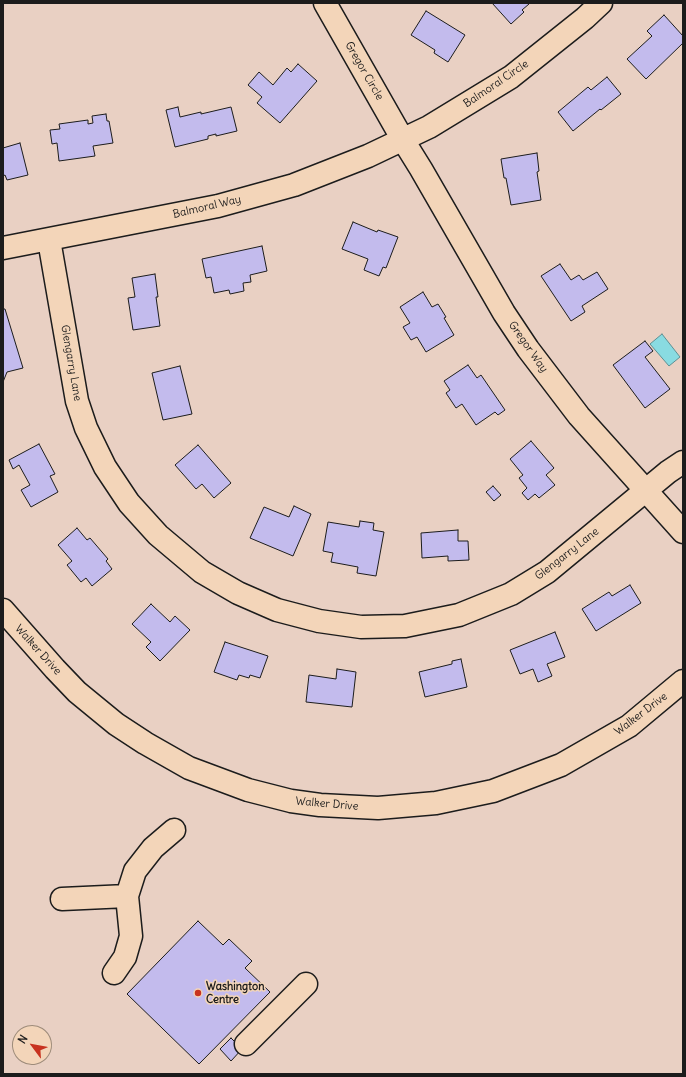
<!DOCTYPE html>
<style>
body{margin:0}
#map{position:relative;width:686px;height:1077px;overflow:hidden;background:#e9d0c3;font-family:Delius,sans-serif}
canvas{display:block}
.frame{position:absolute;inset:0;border:4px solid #1c1c1c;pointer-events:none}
.north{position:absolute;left:12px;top:1025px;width:40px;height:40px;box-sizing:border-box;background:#f3d5b9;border:1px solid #9d8b7a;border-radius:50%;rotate:302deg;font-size:11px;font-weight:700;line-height:16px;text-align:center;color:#1c1c1c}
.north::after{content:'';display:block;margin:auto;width:14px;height:18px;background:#c8321e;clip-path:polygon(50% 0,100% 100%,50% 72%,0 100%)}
</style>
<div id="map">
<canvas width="686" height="1077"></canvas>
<div class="frame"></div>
<div class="north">N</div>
</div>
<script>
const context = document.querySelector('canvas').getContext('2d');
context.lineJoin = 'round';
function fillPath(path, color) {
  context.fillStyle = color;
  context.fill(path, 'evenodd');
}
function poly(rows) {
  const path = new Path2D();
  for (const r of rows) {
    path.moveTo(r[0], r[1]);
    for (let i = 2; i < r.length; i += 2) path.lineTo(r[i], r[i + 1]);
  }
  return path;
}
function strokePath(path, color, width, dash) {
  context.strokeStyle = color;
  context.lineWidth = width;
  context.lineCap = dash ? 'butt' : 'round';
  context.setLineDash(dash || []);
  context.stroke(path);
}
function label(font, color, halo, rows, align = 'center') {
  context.font = font + ' Delius,sans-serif';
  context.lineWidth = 3;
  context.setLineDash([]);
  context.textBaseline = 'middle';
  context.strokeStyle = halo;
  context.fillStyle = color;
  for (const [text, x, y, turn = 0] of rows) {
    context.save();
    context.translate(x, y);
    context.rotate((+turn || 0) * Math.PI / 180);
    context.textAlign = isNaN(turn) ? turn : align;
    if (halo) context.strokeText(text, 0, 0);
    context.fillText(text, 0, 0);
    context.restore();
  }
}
const water = poly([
 [662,334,680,357,669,366,650,344,662,334]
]);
const building = poly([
 [492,3,528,3,529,4,522,10,524,12,511,24,492,3],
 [426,11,465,35,448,62,434,53,435,50,411,35,426,11],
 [664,15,683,36,683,43,646,79,627,59,652,36,647,31,664,15],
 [298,64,317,81,280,123,257,103,262,97,248,85,259,72,273,85,287,68,291,72,298,64],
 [607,77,621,94,601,110,600,109,573,131,558,112,588,87,591,90,607,77],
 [178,107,180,117,201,112,201,114,231,107,237,131,216,136,216,134,208,136,208,139,175,147,166,110,178,107],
 [106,114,107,121,109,121,113,143,93,146,95,156,59,161,57,143,52,144,50,130,60,129,59,124,88,120,88,124,93,123,92,116,106,114],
 [20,143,28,175,7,180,5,175,3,176,3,148,20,143],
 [537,153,539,171,537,172,541,200,511,205,506,178,504,178,501,159,537,153],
 [353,222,377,232,378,230,398,237,386,268,383,267,379,276,364,270,368,259,342,249,353,222],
 [262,246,267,271,250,275,251,282,243,283,244,291,230,294,229,290,214,293,211,277,206,278,202,259,262,246],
 [560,264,571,280,579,275,583,280,597,272,608,289,582,306,585,312,571,321,541,276,560,264],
 [155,274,158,297,156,297,160,326,133,330,128,298,135,297,132,278,155,274],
 [423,292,432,307,438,304,446,317,444,318,454,335,426,352,417,337,411,340,403,327,410,323,400,307,423,292],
 [3,309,5,309,23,368,7,372,3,382,3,309],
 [645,341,653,351,645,357,670,389,645,408,613,365,645,341],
 [468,365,477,378,481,375,505,410,498,415,495,412,476,425,462,404,456,408,446,393,450,390,444,381,468,365],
 [180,366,192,414,163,420,152,373,180,366],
 [531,441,554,468,546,475,555,485,539,498,535,494,528,500,522,493,527,488,519,478,523,475,510,459,531,441],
 [39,444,55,474,50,476,58,492,31,507,21,490,30,485,19,465,13,469,9,460,39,444],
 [198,445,231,483,214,498,202,484,196,489,175,465,198,445],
 [493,486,501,495,494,501,486,492,493,486],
 [294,506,311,514,293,556,250,538,264,507,289,517,294,506],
 [360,521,374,523,373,530,384,532,376,576,357,573,358,567,331,562,333,553,323,551,328,522,359,527,360,521],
 [77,528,87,540,90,538,108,559,106,561,112,569,92,586,86,578,81,582,67,565,72,561,58,545,77,528],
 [458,530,458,541,468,541,469,560,448,561,448,556,422,558,421,533,458,530],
 [630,585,641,603,596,631,582,609,609,592,612,596,630,585],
 [151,604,170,622,175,616,190,630,160,661,146,647,151,642,132,624,151,604],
 [555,632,565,657,547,664,552,676,538,682,533,669,520,674,510,650,555,632],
 [225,642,268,656,260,678,250,675,249,678,239,675,237,680,214,672,225,642],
 [461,659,467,687,425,697,419,672,452,664,452,661,461,659],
 [337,669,356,672,352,707,306,702,309,675,336,679,337,669],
 [198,921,223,945,229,939,252,961,245,968,270,992,199,1064,127,994,198,921],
 [231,1038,242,1049,231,1061,220,1049,231,1038]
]);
const minor = poly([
 [325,3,403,140,421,169,504,313,528,349,579,416,683,532],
 [49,240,77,401,86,428,105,467,129,503,158,535,202,572,238,593,277,610,319,621,361,627,405,626,459,615,511,594,547,572,668,472,683,462],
 [3,248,218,206,294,185,368,156,429,127,511,77,585,18,601,3],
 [3,610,55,669,77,692,116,724,145,743,189,768,248,790,291,801,320,805,378,808,436,803,493,791,561,765,629,726,683,681],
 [62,899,127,896],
 [114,973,125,957,131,936,127,896,135,871,153,848,174,830],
 [246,1044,306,984]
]);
const markers = [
 [198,993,4,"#c8321e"]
];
const streetNames = [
 ["Gregor Circle",364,71,60],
 ["Balmoral Circle",496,84,-34],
 ["Balmoral Way",207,207,-13],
 ["Gregor Way",528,347,55],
 ["Glengarry Lane",71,363,80],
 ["Glengarry Lane",567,554,-38],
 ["Walker Drive",38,650,48],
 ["Walker Drive",641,714,-37],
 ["Walker Drive",327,804,5]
];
const poiNames = [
 ["Washington",206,987],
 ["Centre",206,1000]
];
fillPath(water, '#89dbe1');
strokePath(water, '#5d8f92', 1);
fillPath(building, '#c3bbed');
strokePath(building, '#1c1c1c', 1);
strokePath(minor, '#1c1c1c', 25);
strokePath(minor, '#f3d5b9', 22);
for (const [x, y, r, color] of markers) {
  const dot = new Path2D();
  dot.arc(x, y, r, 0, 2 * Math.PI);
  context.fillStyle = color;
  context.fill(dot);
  strokePath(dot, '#f3d5b9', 1.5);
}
label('11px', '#1c1c1c', '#f3d5b9', streetNames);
label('bold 11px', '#1c1c1c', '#f3d5b9', poiNames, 'left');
</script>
